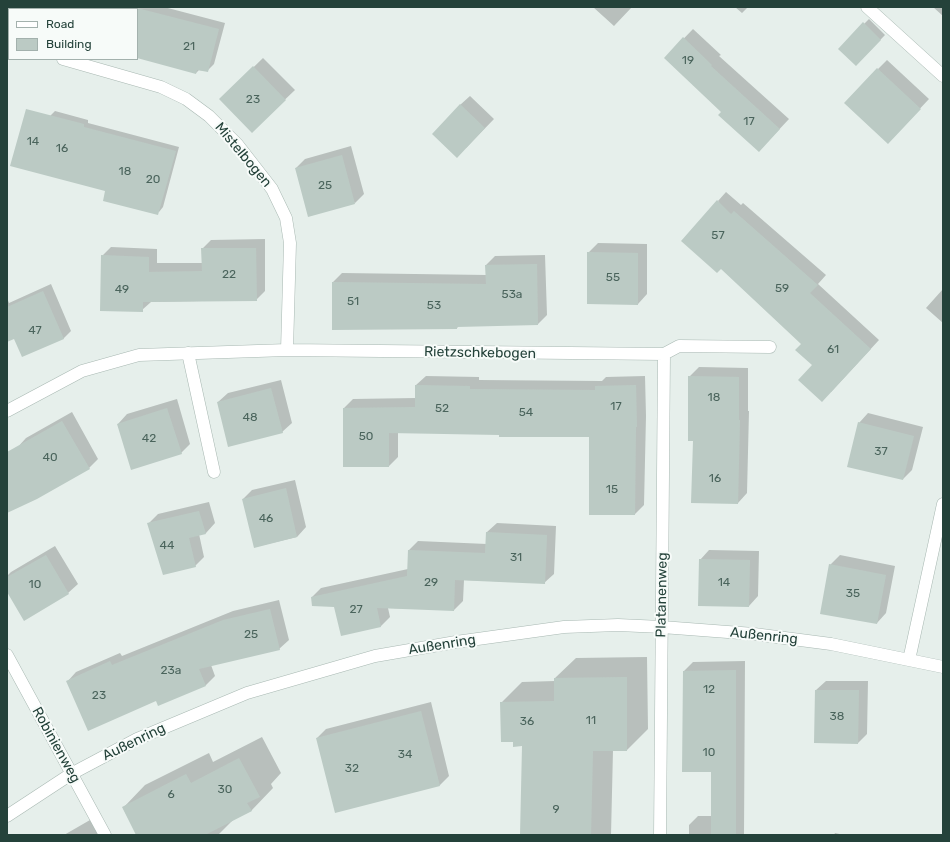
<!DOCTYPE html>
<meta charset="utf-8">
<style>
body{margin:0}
#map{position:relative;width:950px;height:842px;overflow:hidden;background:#e6efeb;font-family:Rubik,sans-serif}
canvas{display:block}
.frame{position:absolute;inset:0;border:8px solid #24423a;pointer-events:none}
.legend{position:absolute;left:8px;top:8px;width:130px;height:52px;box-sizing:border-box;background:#f7fbf9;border:1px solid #a3b1ad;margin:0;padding:5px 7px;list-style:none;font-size:12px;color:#24423a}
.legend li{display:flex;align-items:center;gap:8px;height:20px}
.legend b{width:20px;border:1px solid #a3b1ad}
</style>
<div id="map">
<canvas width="950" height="842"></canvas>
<div class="frame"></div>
<ul class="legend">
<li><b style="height:5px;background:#fff"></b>Road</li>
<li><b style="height:11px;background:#bbcac4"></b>Building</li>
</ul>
</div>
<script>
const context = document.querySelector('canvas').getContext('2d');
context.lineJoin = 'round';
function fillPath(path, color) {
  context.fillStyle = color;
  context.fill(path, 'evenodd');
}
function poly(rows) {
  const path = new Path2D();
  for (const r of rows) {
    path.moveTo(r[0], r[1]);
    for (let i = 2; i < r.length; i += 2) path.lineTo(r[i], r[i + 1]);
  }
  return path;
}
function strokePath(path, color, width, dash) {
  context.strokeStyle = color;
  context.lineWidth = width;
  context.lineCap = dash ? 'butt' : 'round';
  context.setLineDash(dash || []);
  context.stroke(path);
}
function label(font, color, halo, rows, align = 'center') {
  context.font = font + ' Rubik,sans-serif';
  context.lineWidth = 4;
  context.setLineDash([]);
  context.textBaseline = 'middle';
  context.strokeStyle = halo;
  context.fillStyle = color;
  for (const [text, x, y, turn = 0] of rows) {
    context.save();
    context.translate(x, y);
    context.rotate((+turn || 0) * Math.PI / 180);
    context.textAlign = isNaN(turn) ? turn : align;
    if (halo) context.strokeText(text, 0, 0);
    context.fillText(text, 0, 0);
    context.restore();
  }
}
const shadow = poly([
 [7,7,30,7,29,9,9,9,9,20,7,20],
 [79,7,164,7,225,23,214,64,207,71,199,70,196,73,137,57,137,9,79,9],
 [593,7,632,7,614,26],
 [735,7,748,7,742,13],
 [933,7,943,7,943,16],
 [869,19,885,35,856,65,839,49],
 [693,29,721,55,719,56,789,119,759,151,722,112,665,58],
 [263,58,295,90,252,131,221,99],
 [887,60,929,99,897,133,878,69],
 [470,96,494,119,466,148,460,105],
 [55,111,88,120,88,123,179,147,163,207,159,212,107,190,50,116],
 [351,146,364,194,355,203,296,168,305,159],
 [726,192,741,205,743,203,826,275,818,284,879,340,831,392,813,365,803,344,718,201],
 [265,239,265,291,256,300,151,302,142,310,102,256,111,247,157,249,157,263,203,263,202,249,211,240],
 [598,243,647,244,647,294,638,304,588,253],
 [545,255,547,315,538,324,459,326,457,328,333,282,342,273,487,275,486,265,495,256],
 [51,284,71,331,63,339,15,338,7,341,7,298,9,303],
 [943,289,943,323,926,308],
 [699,367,748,368,748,411,749,411,747,493,738,503,694,440,689,377],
 [426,376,479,377,479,380,602,381,606,377,645,376,646,416,644,505,635,514,590,436,398,432,398,457,389,466,344,466,344,408,353,399,416,398,416,385],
 [281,380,292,423,282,432,218,402,228,393],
 [177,399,190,444,181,453,118,424,127,414],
 [72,412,98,459,89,468,7,512,7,459,26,438],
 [868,413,923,427,912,470,903,479,859,423],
 [295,480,306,527,297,537,255,547,243,499,252,490],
 [209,502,215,523,206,533,199,534,204,557,195,566,149,523,158,514],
 [497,523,556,526,554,574,544,583,464,580,463,601,454,610,388,608,390,617,380,627,335,606,312,597,321,588,408,569,409,550,418,541,487,544,487,532],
 [55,546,78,584,68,593,7,590,7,576,11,572],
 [709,550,759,551,758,596,749,606,700,560],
 [840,555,895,566,886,613,877,623,830,565],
 [279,600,289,640,279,649,211,665,215,676,206,685,156,700,67,682,76,672,120,653,122,656,233,611],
 [647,657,648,729,627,750,613,750,611,835,521,835,523,745,514,741,501,703,522,682,555,681,555,678,576,658],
 [745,661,744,835,689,835,689,825,698,816,712,816,712,771,684,671,693,662],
 [826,681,868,681,867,734,858,743,816,690],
 [431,702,449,776,440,785,336,812,317,738,326,729],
 [262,737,281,773,271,784,273,788,251,811,234,819,218,835,137,835,123,808,145,785,209,753,213,762],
 [90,820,99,835,64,835],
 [835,833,844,835,834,835]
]);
const building = poly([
 [137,8,219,29,208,72,197,70,196,74,137,58],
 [863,22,881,40,856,66,838,49],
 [683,37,712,65,711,66,780,129,759,152,718,115,721,112,664,58],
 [253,66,286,100,252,133,219,99],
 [877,68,921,109,888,144,844,103],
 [460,104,485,128,457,158,432,134],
 [26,109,84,124,84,127,176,151,158,215,103,201,105,191,10,166],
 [342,155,355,204,308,217,295,168],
 [717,200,731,214,734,211,818,285,810,293,871,349,822,402,798,380,812,365,795,350,801,344,721,269,717,273,681,241],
 [201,248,256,248,257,301,143,302,143,312,100,311,101,255,149,257,149,272,202,271],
 [587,252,638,253,638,305,587,304],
 [537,264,538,325,457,327,457,329,332,330,332,282,486,284,485,265],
 [43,291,64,339,22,357,14,339,7,342,7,307],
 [688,376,739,377,739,420,740,420,738,504,691,503,693,441,688,441],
 [415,385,470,386,470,389,595,390,595,386,636,385,637,427,636,427,635,515,589,515,589,437,499,437,499,435,389,433,389,467,343,467,343,408,415,407],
 [271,388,283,433,228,447,217,402],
 [167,408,182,454,131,470,117,424],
 [62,421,90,469,37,499,7,513,7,452],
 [858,422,914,436,903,480,847,467],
 [286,488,297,537,254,548,242,499],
 [199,511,206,534,189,538,196,567,163,575,147,523],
 [486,532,547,535,545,584,455,580,454,611,377,608,381,627,341,636,334,607,312,606,311,597,407,576,408,550,485,553],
 [46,555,69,594,24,621,7,592,7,577],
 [699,559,750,560,749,607,698,606],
 [829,564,886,575,877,624,820,614],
 [270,609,280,650,199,669,206,686,158,706,156,701,88,731,66,681,110,661,112,665,223,620],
 [736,670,736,835,711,835,711,772,682,772,683,671],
 [627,677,627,751,593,751,591,835,520,835,522,746,513,747,513,742,501,742,500,702,554,701,554,678],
 [815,690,859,690,858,744,814,743],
 [421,711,440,786,335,813,316,738],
 [239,758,260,797,247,803,252,811,205,835,136,835,122,807,186,774,191,783]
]);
const service = poly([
 [188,353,214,472]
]);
const minor = poly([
 [867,7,943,76],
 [7,43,9,44],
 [63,59,161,87,186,99,209,116,237,144,272,189,286,218,290,243,287,350],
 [7,411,82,371,139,355,287,350,664,354,679,346,770,347],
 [7,655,105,835],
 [909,660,943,504],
 [7,816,71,774,137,739,247,693,375,656,456,642,564,627,618,625,662,627,754,634,831,644,943,667],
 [660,835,664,354]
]);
const numberNames = [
 ["21",189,47],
 ["19",688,61],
 ["23",253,100],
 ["17",749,122],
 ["14",33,142],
 ["16",62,149],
 ["18",125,172],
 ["20",153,180],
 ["25",325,186],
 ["57",718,236],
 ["22",229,275],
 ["55",613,278],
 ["59",782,289],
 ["49",122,290],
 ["53a",512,295],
 ["51",353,302],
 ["53",434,306],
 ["47",35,331],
 ["61",833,350],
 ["18",714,398],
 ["17",616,407],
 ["52",442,409],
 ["54",526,413],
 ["48",250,418],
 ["50",366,437],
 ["42",149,439],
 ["37",881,452],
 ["40",50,458],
 ["16",715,479],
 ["15",612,490],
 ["46",266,519],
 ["44",167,546],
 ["31",516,558],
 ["29",431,583],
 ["14",724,583],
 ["10",35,585],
 ["35",853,594],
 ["27",356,610],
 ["25",251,635],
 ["23a",171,671],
 ["12",709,690],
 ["23",99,696],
 ["38",837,717],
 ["11",591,721],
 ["36",527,722],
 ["10",709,753],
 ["34",405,755],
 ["32",352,769],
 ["30",225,790],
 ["6",171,795],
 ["9",556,810]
];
const streetNames = [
 ["Mistelbogen",243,155,50],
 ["Rietzschkebogen",480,353,1],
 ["Platanenweg",662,595,-89],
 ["Außenring",764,636,6],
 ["Außenring",442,645,-9],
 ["Außenring",134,742,-26],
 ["Robinienweg",56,745,61]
];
fillPath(shadow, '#0003');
fillPath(building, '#bbcac4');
strokePath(service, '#a8b8b2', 13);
strokePath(minor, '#a8b8b2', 13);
strokePath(service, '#fff', 12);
strokePath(minor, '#fff', 12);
label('12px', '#4a645c', null, numberNames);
label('14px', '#24423a', '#f7fbf9', streetNames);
</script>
